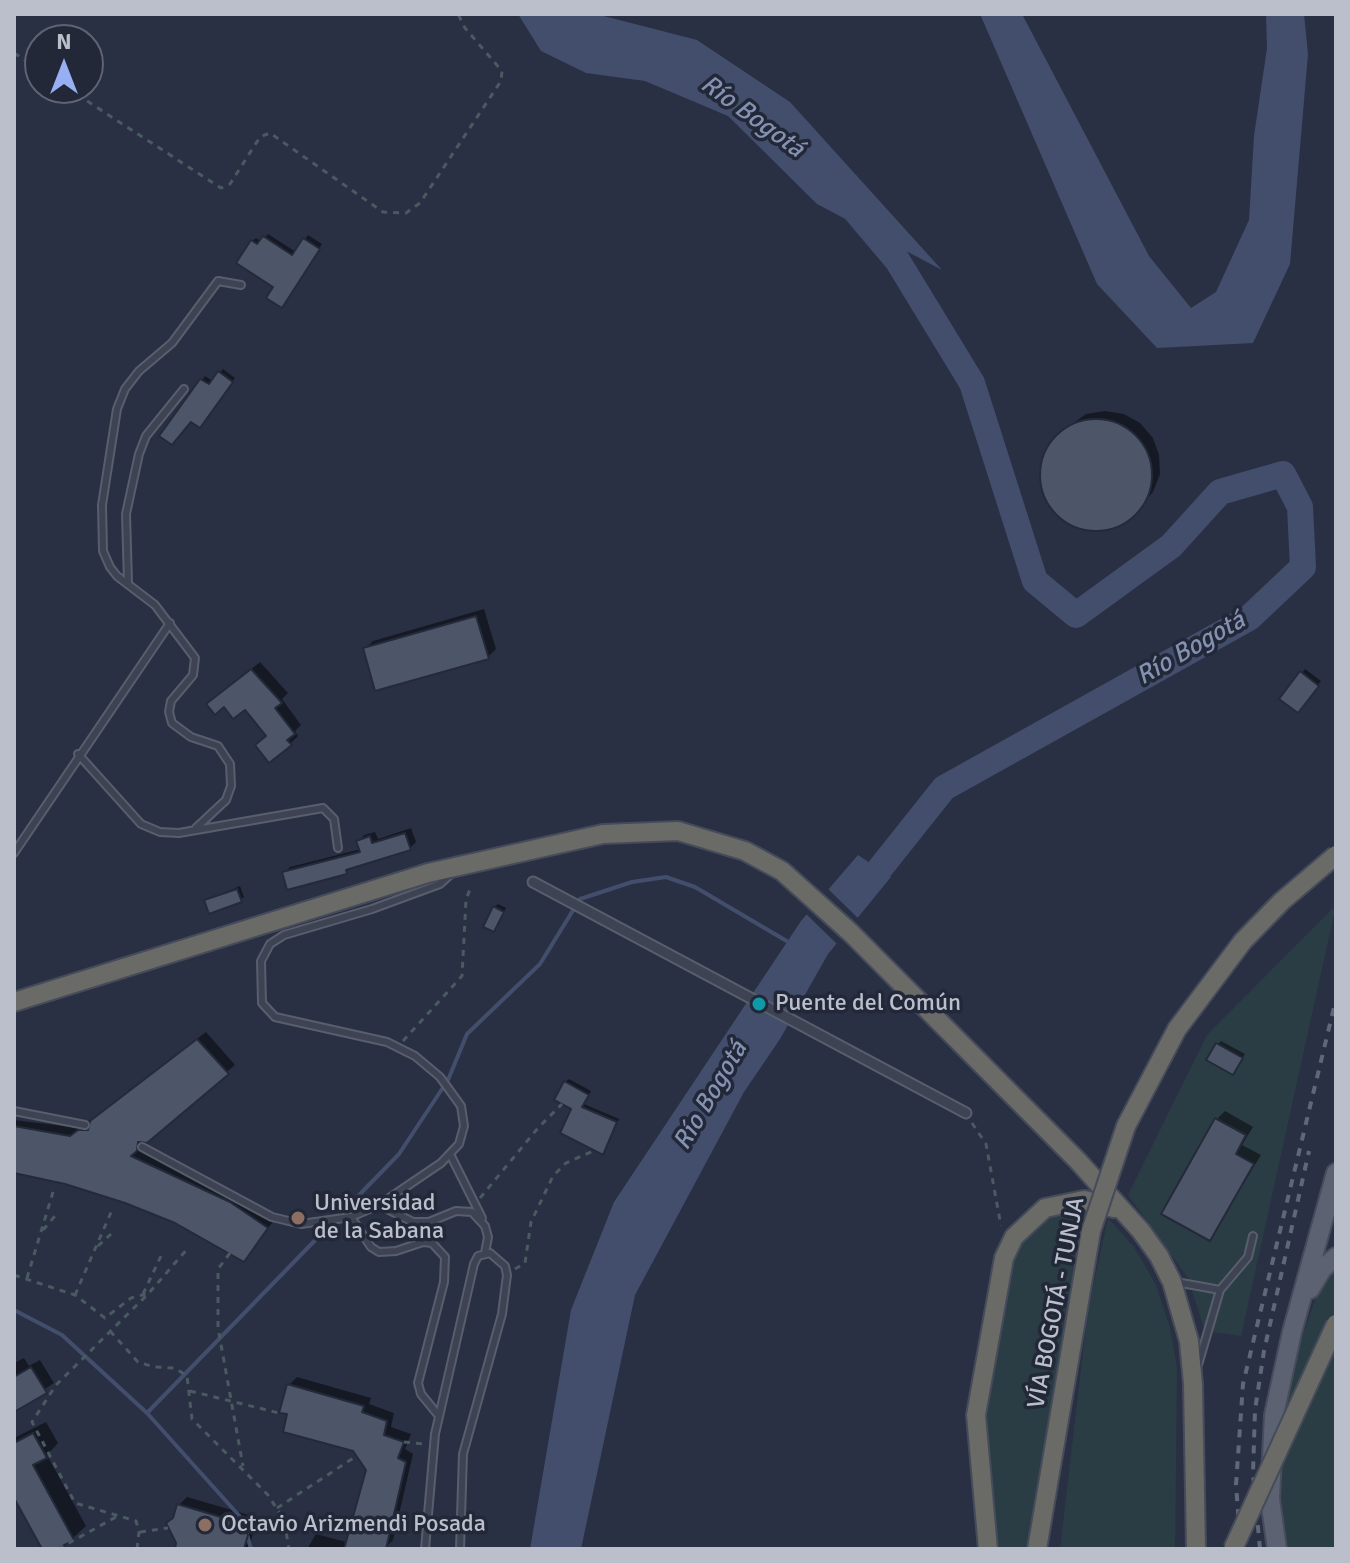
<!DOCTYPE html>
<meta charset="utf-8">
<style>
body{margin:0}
#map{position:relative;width:1350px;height:1563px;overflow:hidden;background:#293043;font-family:Signika,sans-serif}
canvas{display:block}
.frame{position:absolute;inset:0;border:16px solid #bbbfcc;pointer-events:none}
.north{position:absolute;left:24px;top:24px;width:80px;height:80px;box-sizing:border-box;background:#222838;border:2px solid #5f6473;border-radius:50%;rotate:0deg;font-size:22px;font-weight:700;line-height:32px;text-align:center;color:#bbbfcc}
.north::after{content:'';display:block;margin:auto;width:28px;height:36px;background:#99aff3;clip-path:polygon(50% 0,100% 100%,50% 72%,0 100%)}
</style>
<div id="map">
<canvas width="1350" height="1563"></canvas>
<div class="frame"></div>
<div class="north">N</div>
</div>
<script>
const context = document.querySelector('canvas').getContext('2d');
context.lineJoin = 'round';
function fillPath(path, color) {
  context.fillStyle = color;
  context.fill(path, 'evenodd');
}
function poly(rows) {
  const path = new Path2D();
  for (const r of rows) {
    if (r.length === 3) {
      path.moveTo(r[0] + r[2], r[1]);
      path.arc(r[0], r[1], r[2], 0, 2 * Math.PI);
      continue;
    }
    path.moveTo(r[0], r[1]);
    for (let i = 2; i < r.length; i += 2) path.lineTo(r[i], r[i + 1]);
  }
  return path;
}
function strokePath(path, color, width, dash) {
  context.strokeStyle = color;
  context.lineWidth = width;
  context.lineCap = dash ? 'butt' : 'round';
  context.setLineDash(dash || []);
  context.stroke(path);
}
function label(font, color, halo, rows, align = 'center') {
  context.font = font + ' Signika,sans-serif';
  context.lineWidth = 7;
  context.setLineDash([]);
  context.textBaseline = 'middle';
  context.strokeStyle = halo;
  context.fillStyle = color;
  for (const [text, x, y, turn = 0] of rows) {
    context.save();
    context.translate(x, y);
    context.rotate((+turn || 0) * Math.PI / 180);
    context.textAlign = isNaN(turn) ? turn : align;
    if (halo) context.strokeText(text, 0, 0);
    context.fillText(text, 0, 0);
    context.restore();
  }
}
const green = poly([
 [1336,905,1241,1336,1205,1331,1188,1278,1128,1195,1207,1035],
 [1089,1208,1031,1549,997,1549,987,1416,1013,1256,1019,1242,1044,1216],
 [1108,1218,1134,1247,1156,1285,1170,1328,1177,1368,1175,1549,1060,1549,1088,1310],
 [1336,1266,1336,1549,1288,1549,1279,1489,1280,1427,1294,1360,1319,1289]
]);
const water = poly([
 [518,14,596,14,697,40,790,102,942,270,817,204,728,116,645,81,586,73,541,51],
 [980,14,1022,14,1149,256,1191,308,1216,292,1249,220,1254,136,1267,48,1266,14,1304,14,1308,54,1290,264,1253,343,1157,348,1097,284],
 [858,855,891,877,828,954,780,1039,744,1092,635,1295,581,1549,530,1549,571,1310,614,1202,801,921]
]);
const pier = poly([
 [825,886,861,921,838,945,804,912]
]);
const shadow = poly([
 [268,234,296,252,308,235,322,244,285,302,252,241,256,238,262,242],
 [223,369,235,378,204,422,191,420,162,436,202,380,205,376,213,381],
 [1105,411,1124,414,1140,423,1153,438,1159,455,1160,474,1153,492,1132,516,1117,525,1083,528,1067,522,1045,496,1041,479,1049,446,1060,433,1086,414],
 [484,609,496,649,488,657,365,649,373,641],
 [260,662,288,693,282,699,301,725,295,731,298,736,290,744,267,735,246,707,208,704],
 [1305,669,1321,681,1301,707,1302,673],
 [411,828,416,842,410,848,352,866,346,873,284,873,290,867,361,849,359,841,364,835,375,832,378,839],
 [240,886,244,897,240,900,206,901],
 [498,904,506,908,494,930,494,907],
 [206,1032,235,1065,138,1147,238,1195,275,1219,244,1260,176,1221,66,1182,14,1172,14,1120,80,1128],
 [1221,1041,1245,1054,1236,1069,1217,1045],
 [569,1079,591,1091,584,1104,619,1119,603,1153,573,1108,565,1082],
 [1225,1111,1253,1127,1242,1145,1261,1155,1210,1239,1217,1119],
 [24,1358,29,1366,40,1360,54,1383,14,1410,14,1363],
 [297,1377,371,1398,369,1404,394,1413,391,1427,411,1434,405,1449,413,1454,393,1540,385,1548,368,1470,354,1449,289,1412,289,1385],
 [46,1422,58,1443,47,1455,86,1526,73,1538,53,1549,45,1549,14,1493,14,1438],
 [187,1497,249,1515,255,1526,249,1549,177,1549,176,1515,179,1505],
 [316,1534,354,1544,352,1549,307,1549]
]);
const stream = poly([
 [14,1310,62,1335,147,1413,243,1520,251,1549],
 [147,1413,399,1154,448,1080,467,1034,540,964,580,899,632,882,666,877,695,887,790,943]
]);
const river = poly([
 [853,208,897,260,972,383,1035,581,1076,615,1171,546,1220,492,1283,474,1300,507,1303,567,1249,618,944,788,874,876,854,893]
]);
const building = poly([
 [263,236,292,255,303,238,320,249,282,308,266,298,273,287,236,263,251,240,257,244,263,236],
 [218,371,233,382,200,428,191,422,172,445,159,436,200,379,209,384,218,371],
 [1096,475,56],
 [476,616,489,659,375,691,363,648,476,616],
 [251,669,282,703,275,708,295,734,287,740,292,745,269,763,255,745,266,736,245,710,233,719,224,707,215,715,206,704,251,669],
 [1300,671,1319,686,1298,713,1279,699,1300,671],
 [405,833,411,850,346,870,347,874,287,890,282,872,360,852,356,841,370,836,372,843,405,833],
 [237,889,242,902,209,914,204,900,237,889],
 [493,906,504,912,494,932,483,927,493,906],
 [197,1039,229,1074,147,1143,138,1142,137,1151,131,1156,230,1202,268,1228,244,1262,175,1223,125,1203,65,1184,14,1173,14,1126,70,1136,78,1130,88,1130,90,1121,197,1039],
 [1216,1043,1243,1058,1233,1075,1206,1060,1216,1043],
 [564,1081,589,1095,582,1107,617,1122,603,1155,560,1133,571,1109,554,1100,564,1081],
 [1215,1118,1246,1135,1236,1154,1254,1164,1210,1241,1161,1214,1215,1118],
 [31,1367,47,1393,14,1412,14,1377,31,1367],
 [287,1384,364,1406,362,1412,387,1421,384,1435,404,1442,398,1458,406,1462,386,1549,344,1549,366,1470,353,1451,283,1432,287,1414,279,1413,287,1384],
 [33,1433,47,1458,33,1465,74,1540,57,1549,42,1549,14,1498,14,1443,33,1433],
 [177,1504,241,1523,248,1535,244,1549,175,1549,176,1543,166,1523,173,1518,177,1504]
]);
const path = poly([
 [14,53,40,70],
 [67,88,221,188,230,184,260,137,270,133,383,212,406,213,420,203,501,81,502,71,465,28,458,14],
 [403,1041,462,976,466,900,470,889],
 [972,1123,986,1144,1001,1226],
 [480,1198,538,1128,562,1104],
 [43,1230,55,1216],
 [98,1246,111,1234],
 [230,1253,218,1269,218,1328,243,1466],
 [515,1269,525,1263,531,1222,553,1176,566,1163,593,1151],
 [14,1275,75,1295,105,1318,131,1298,146,1294],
 [27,1278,53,1192],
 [143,1294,161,1256],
 [75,1295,112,1210],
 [110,1331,138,1362,154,1367,175,1368,187,1376,192,1419,268,1495,284,1520,289,1549],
 [190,1391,279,1413],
 [404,1442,424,1444],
 [277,1508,355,1457],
 [140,1532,168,1528],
 [58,1549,116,1517],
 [137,1549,139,1532,136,1521,75,1503,32,1422,56,1385,148,1294,189,1247]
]);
const service = poly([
 [128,583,126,514,139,454,146,436,184,389],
 [78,754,141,824,160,832,179,833,323,808,334,819,338,848],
 [196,828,226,800,231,786,230,764,218,746,191,737,172,723,169,712,171,701,193,675,195,658,155,605,117,576,110,567,103,551,102,505,117,409,125,389,139,371,172,343,218,281,241,285],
 [14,853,170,623],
 [14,1111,85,1125],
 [142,1147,272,1217,301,1224,351,1217,379,1205,441,1163,459,1144,464,1126,461,1106,440,1077,415,1056,387,1042,275,1017,262,1003,261,961,270,944,284,935,372,909,440,884,452,873],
 [450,1154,482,1218],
 [379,1205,413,1222,429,1222,456,1211,472,1212,485,1226,488,1237,485,1253],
 [351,1217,371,1247,379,1252,396,1251,423,1242,432,1243,445,1257,444,1282,418,1383,421,1394,439,1416],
 [1176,1282,1220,1290],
 [1198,1365,1220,1290,1248,1257,1253,1236],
 [425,1549,435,1434,474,1264,478,1256,490,1253,505,1266,507,1275,502,1314,463,1454,460,1549]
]);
const pedestrian = poly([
 [533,882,966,1113]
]);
const primary = poly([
 [1310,1289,1322,1269,1336,1257],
 [1277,1549,1270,1499,1274,1415,1292,1332,1336,1173]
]);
const trunk = poly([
 [14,1002,428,873,603,834,678,831,745,851,782,871,851,933,1078,1161,1141,1231,1159,1256,1172,1282,1189,1341,1193,1384,1196,1549],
 [988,1549,976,1415,1004,1258,1014,1237,1045,1208,1084,1200,1114,1208],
 [1037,1549,1091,1231]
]);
const rail = poly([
 [1241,1549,1236,1485,1243,1384,1336,999],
 [1260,1549,1253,1473,1255,1410,1264,1351,1309,1151]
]);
const trunkBridge = poly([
 [1091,1231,1126,1126,1177,1029,1243,941,1282,901,1336,855],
 [1233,1549,1336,1324]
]);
const markers = [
 [759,1004,8,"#0f9aa8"],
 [298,1218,8,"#8d6e63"],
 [205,1525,8,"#8d6e63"]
];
const poiNames = [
 ["Puente del Común",775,1004],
 ["Universidad",314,1204],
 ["de la Sabana",314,1232],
 ["Octavio Arizmendi Posada",221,1525]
];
const streetNames = [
 ["VÍA BOGOTÁ - TUNJA",1057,1303,-79]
];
const waterNames = [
 ["Río Bogotá",752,117,36],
 ["Río Bogotá",1191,649,-30],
 ["Río Bogotá",711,1096,-60]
];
fillPath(green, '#2b3d44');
fillPath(water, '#424e6c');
fillPath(pier, '#293043');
fillPath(shadow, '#0007');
strokePath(stream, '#424e6c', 4);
strokePath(river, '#424e6c', 26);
fillPath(building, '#4d5569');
strokePath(building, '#242a3a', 2);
strokePath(service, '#595e6d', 10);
strokePath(pedestrian, '#595e6d', 13);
strokePath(primary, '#474c5c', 22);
strokePath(trunk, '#454b5a', 22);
strokePath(path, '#495a60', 3, [6, 6]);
strokePath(service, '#3d4352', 6);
strokePath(pedestrian, '#3d4352', 9);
strokePath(primary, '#5c6272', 18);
strokePath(trunk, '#6a6a66', 18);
strokePath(rail, '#606779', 4, [8, 8]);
strokePath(trunkBridge, '#454b5a', 22, []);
strokePath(trunkBridge, '#6a6a66', 18);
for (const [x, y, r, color] of markers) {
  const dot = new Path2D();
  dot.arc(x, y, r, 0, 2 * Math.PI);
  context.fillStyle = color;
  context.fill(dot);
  strokePath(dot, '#222838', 3);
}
label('24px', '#bbbfcc', '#222838', poiNames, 'left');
label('24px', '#bbbfcc', '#222838', streetNames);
label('italic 26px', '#8491b1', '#222838', waterNames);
</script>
